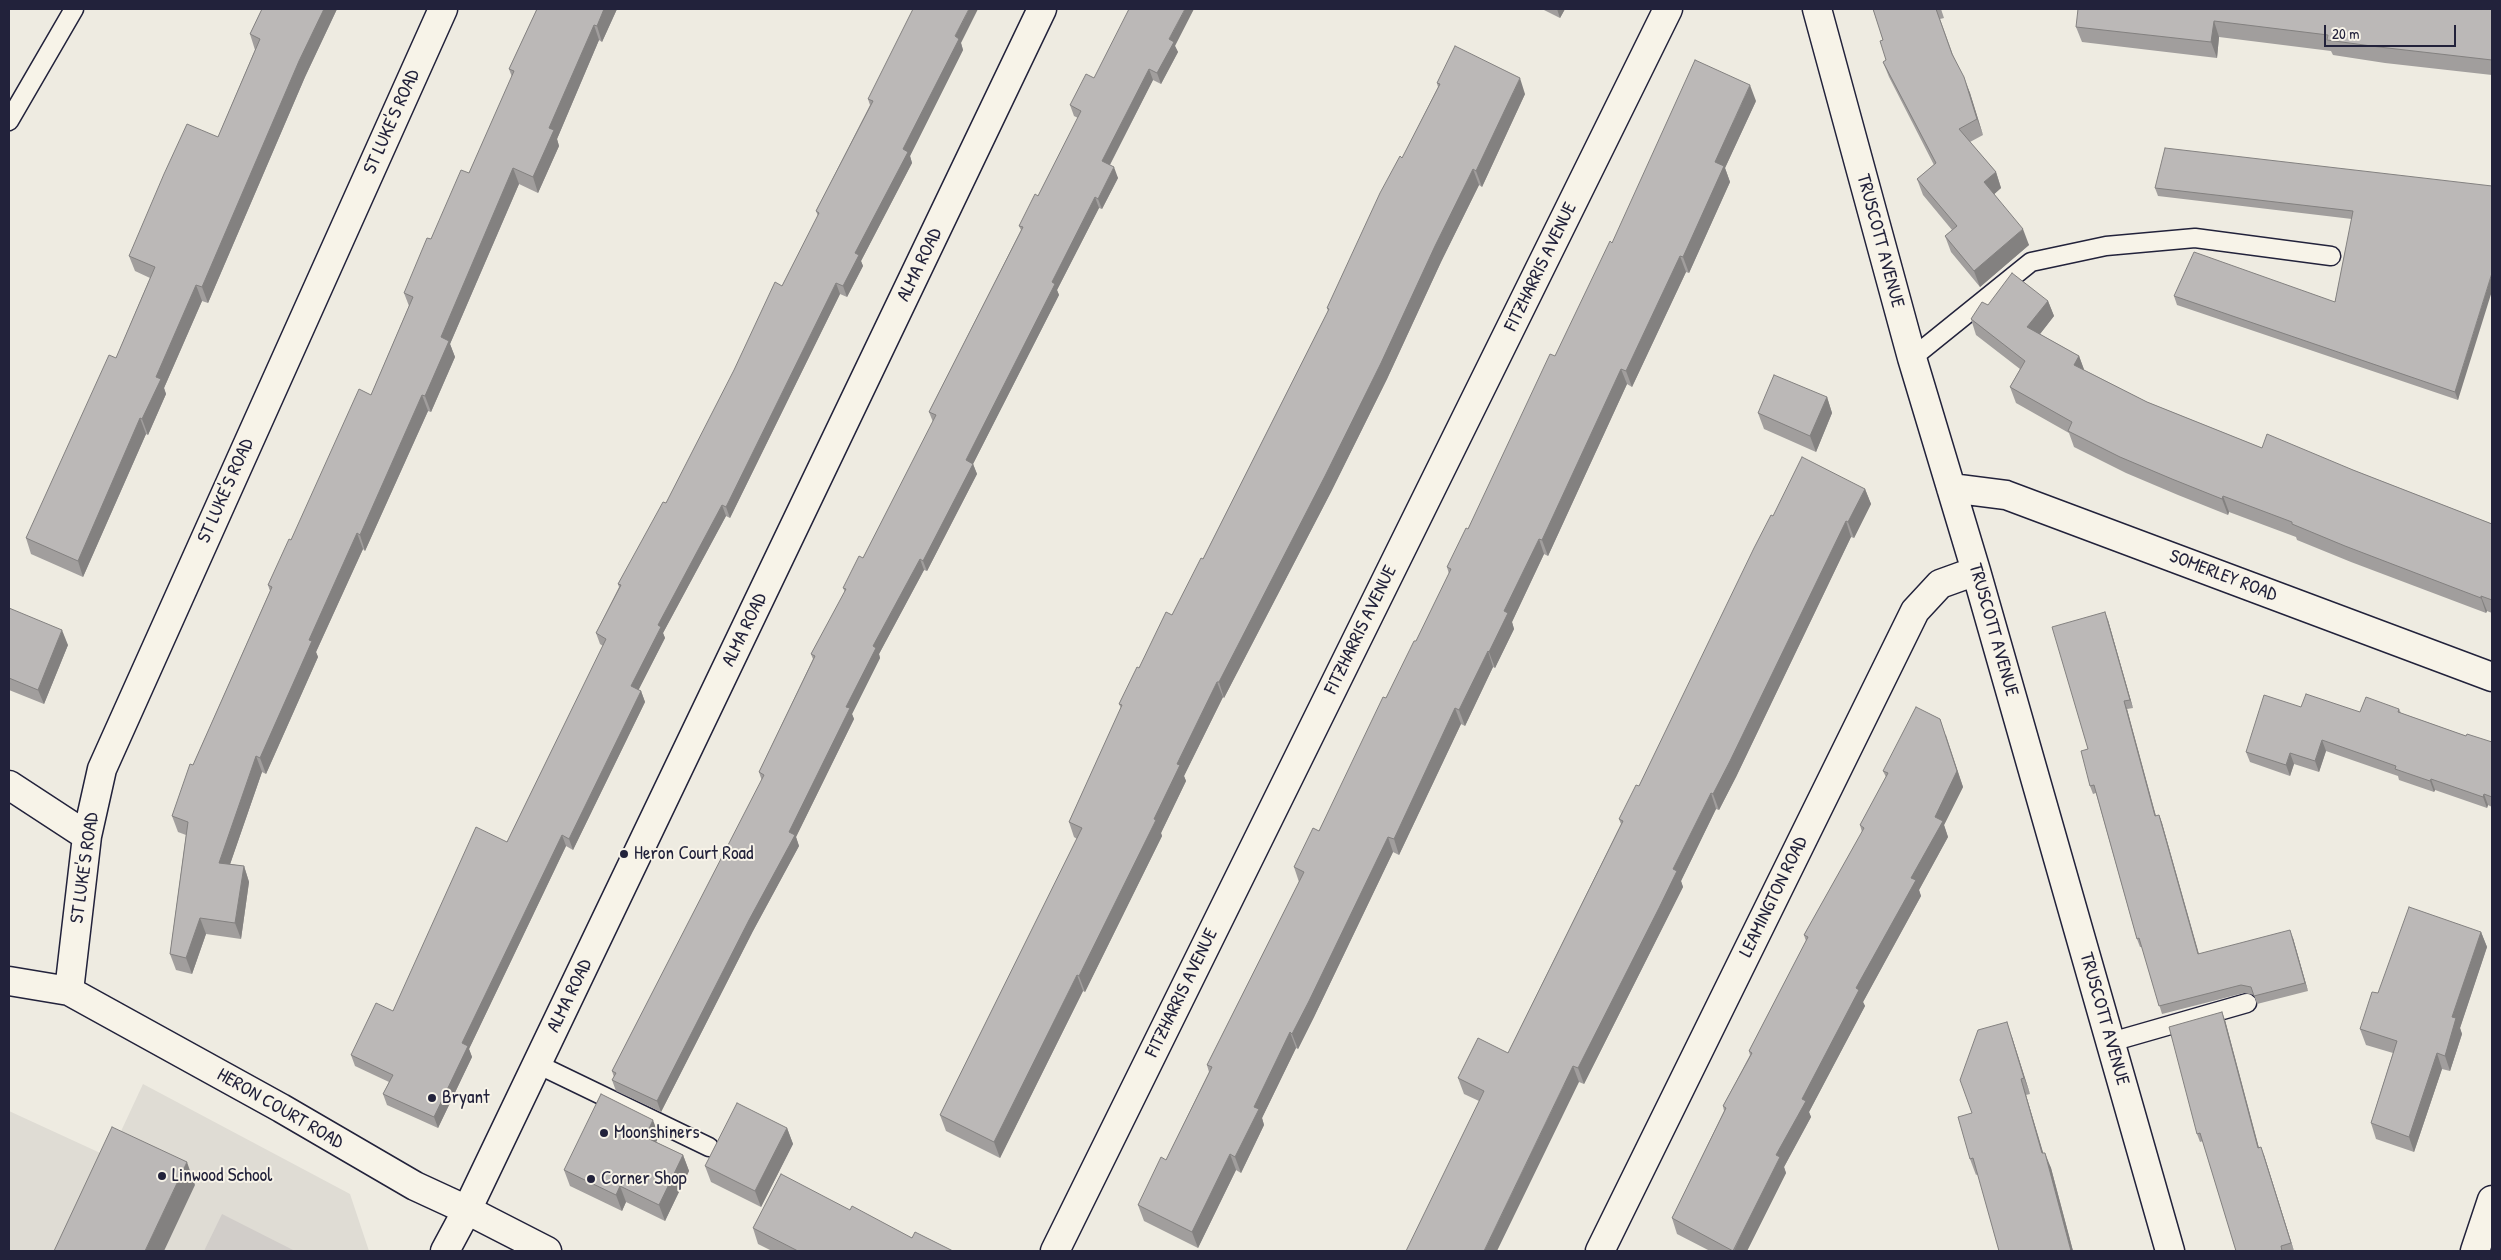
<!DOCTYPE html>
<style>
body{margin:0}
#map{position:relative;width:2501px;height:1260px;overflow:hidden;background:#eeebe1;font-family:"Patrick Hand",sans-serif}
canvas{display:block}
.frame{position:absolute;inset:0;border:10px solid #22223b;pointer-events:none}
.scale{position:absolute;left:2324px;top:25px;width:132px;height:22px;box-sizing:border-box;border:2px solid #22223b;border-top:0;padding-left:6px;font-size:15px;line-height:18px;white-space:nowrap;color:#22223b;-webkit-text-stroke:4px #f7f3e8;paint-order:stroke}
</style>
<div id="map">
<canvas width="2501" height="1260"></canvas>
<div class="frame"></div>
<div class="scale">20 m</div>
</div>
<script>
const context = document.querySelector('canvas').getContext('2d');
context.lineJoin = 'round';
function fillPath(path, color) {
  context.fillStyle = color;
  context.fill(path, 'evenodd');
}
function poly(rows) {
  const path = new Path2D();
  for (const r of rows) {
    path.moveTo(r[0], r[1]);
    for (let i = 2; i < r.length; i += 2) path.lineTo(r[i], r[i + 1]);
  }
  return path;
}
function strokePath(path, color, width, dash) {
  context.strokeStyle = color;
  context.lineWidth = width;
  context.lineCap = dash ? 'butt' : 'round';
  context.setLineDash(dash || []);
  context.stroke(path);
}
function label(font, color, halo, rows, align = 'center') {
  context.font = font + ' "Patrick Hand",sans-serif';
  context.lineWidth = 4;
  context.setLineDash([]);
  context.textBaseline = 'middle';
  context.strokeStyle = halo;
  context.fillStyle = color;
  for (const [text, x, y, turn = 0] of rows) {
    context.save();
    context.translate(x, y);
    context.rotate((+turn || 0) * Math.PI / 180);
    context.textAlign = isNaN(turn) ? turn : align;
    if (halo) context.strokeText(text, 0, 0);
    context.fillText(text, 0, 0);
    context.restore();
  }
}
const built = poly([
 [143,1084,350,1194,369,1251,9,1251,9,1111,109,1157]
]);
const green = poly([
 [222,1214,295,1251,204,1251]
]);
const lane = poly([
 [9,121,74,9],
 [1912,358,2031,262,2106,246,2195,238,2331,256],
 [2111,1042,2247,1003],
 [537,1064,709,1147]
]);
const street = poly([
 [1817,9,1912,358,1976,571,2170,1251],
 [1951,488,2006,495,2492,677],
 [9,785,87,836],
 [9,981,69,991,281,1108,415,1186,467,1210,547,1251],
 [69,991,87,836,102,769,443,9],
 [1055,1251,1668,9],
 [1600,1251,1915,611,1940,584,1976,571],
 [2475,1251,2492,1200]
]);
const primary = poly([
 [445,1251,467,1210,1042,9]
]);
const wall = poly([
 [262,9,337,9,305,77,208,303,202,301,164,388,166,394,148,435,146,434,83,577,31,554,26,538,116,358,150,278,135,271,129,256,218,137,255,50,250,34],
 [537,9,617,9,602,42,599,40,557,139,559,146,538,193,519,184,450,344,455,357,431,412,428,411,365,551,363,549,316,652,318,657,266,774,262,772,230,864,244,866,249,882,241,939,206,934,192,974,176,970,170,954,186,835,178,832,172,816,193,765,270,591,268,585,291,540,371,395,409,306,404,293,431,239,469,173,512,77,509,69],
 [1542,9,1565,9,1560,18],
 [1873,9,1941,9,1944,18,1940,19,1953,55,1970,93,1983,135,1970,142,1996,172,2001,188,1994,194,2029,245,1980,287,1951,252,1945,236,1952,230,1923,195,1917,179,1934,165,1889,77,1883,62,1886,60,1883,40],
 [2492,9,2492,75,2385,63,2333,55,2331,51,2219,37,2217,58,2082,42,2076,27],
 [961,43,963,50,910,156,912,163,861,261,863,266,847,297,840,294,730,518,726,516,663,633,665,638,638,690,641,691,645,702,573,850,566,846,469,1049,472,1057,438,1128,387,1105,383,1094,389,1082,355,1066,351,1055,393,1011,507,842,603,646,600,644,596,633,619,587,618,584,666,503,782,286,818,216,816,211,870,105,868,99],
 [1175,46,1178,52,1161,84,1153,80,1110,165,1118,178,1102,209,1099,208,1057,290,1059,295,973,464,977,474,927,571,924,570,879,654,880,658,852,714,854,719,796,837,799,846,753,931,661,1112,616,1091,612,1080,614,1077,612,1071,762,781,759,772,813,659,811,654,845,592,843,588,863,558,933,422,929,412,1021,230,1019,226,1038,196,1078,118,1074,116,1070,105,1094,78],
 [1437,83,1525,94,1482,187,1479,185,1441,262,1387,379,1331,492,1224,698,1223,697,1184,776,1186,781,1161,833,1162,836,1085,992,1083,991,1000,1158,946,1131,940,1115,1077,839,1074,837,1069,822,1121,708,1119,704,1139,668,1172,615,1203,559,1328,311,1327,308,1438,87],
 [1756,101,1725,168,1730,182,1689,273,1686,272,1632,387,1627,384,1548,556,1544,554,1512,622,1514,629,1495,668,1493,667,1465,726,1461,724,1399,855,1393,852,1314,1017,1298,1049,1296,1048,1262,1118,1264,1125,1241,1173,1236,1170,1198,1248,1144,1221,1138,1205,1166,1160,1209,1072,1207,1065,1299,882,1294,867,1319,831,1386,698,1416,641,1449,574,1447,567,1468,529,1612,243],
 [2492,186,2458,400,2177,305,2174,296,2335,302,2352,219,2158,196,2155,188],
 [2048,301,2054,316,2040,334,2079,356,2084,370,2147,402,2262,448,2353,470,2492,524,2492,613,2487,611,2486,613,2351,562,2297,540,2296,537,2229,512,2228,515,2178,495,2126,473,2074,447,2069,433,2016,403,2010,387,2020,369,1976,335,1971,319,1988,305],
 [1827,397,1832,413,1816,452,1764,429,1758,413],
 [1865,489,1871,504,1854,538,1851,537,1736,777,1719,810,1716,809,1681,881,1683,887,1584,1084,1579,1082,1479,1101,1464,1094,1458,1078,1508,1053,1621,824,1619,819,1639,786,1773,516],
 [9,608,68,645,44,704,9,690],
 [2108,620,2133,708,2127,709,2156,816,2159,815,2162,823,2199,954,2293,938,2308,991,2257,1004,2254,995,2244,993,2162,1014,2142,947,2140,947,2137,939,2096,793,2093,794,2090,786,2088,749],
 [2301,707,2360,712,2399,709,2401,713,2466,736,2492,742,2492,807,2488,805,2487,808,2435,790,2434,792,2399,780,2398,776,2326,751,2319,772,2294,764,2290,776,2250,762,2246,752],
 [1946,735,1963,787,1944,825,1948,837,1919,890,1921,896,1863,1002,1865,1006,1809,1112,1811,1117,1784,1167,1786,1173,1747,1251,1710,1251,1677,1234,1672,1218,1724,1111,1723,1106,1750,1055,1749,1051,1806,941,1804,935,1862,832,1860,825,1886,777,1883,771],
 [2481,932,2487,947,2460,1028,2462,1034,2450,1071,2442,1069,2414,1152,2376,1139,2371,1123,2393,1053,2366,1045,2360,1029,2378,993],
 [2225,1020,2259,1148,2264,1155,2294,1251,2236,1251,2203,1141,2200,1142,2197,1134],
 [2012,1037,2030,1094,2026,1095,2043,1153,2051,1168,2073,1251,1999,1251,1978,1174,1976,1175,1970,1159,1972,1113],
 [787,1128,793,1144,761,1207,711,1182,705,1166],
 [659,1136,656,1142,683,1155,689,1171,665,1221,626,1202,622,1211,570,1186,564,1170],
 [850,1210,912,1238,953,1251,772,1251,758,1244,753,1228]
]);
const shadedWall = poly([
 [324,9,337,9,305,77,208,303,202,287,299,61],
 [604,9,617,9,602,42,597,26],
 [969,9,978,9,961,43,963,50,910,156,912,163,861,261,863,266,847,297,843,286,855,253,955,36],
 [1185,9,1194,9,1175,46,1178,52,1161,84,1157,73,1169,39],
 [1557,9,1565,9,1560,18],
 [2214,21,2219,37,2217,58,2211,42],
 [594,25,599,40,557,139,559,146,538,193,533,177,549,128],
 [1149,69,1153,80,1106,172,1102,161],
 [1964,77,1970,93,1983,135,1977,119],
 [1520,78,1525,94,1482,187,1476,171],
 [1750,85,1756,101,1725,168,1730,182,1689,273,1683,257,1715,162],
 [1114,167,1118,178,1102,209,1098,199],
 [513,168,519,184,450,344,455,357,431,412,425,396,441,337],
 [1473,169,1479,185,1441,262,1387,379,1331,492,1224,698,1219,682],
 [1996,172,2001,188,1990,198,1984,182],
 [1095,197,1099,208,1057,290,1059,295,973,464,977,474,927,571,923,561,966,460,1052,282],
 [2023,229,2029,245,1980,287,1974,271],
 [1680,256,1686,272,1632,387,1626,371],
 [2492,273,2492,291,2458,400,2455,392],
 [836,283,840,294,730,518,726,507],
 [196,285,202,301,164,388,166,394,148,435,142,419,156,377],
 [2048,301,2054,316,2033,343,2027,327],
 [2079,356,2085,372,2074,365],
 [1621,369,1627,384,1548,556,1542,540],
 [422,395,428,411,365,551,360,535],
 [1827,397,1832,413,1816,452,1810,436],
 [140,418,146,434,83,577,78,561],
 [1865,489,1871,504,1854,538,1848,522],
 [2223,496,2229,512,2228,515,2222,499],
 [722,505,726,516,663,633,665,638,635,697,631,686,658,625],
 [1846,521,1851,537,1736,777,1719,810,1713,794],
 [357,533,363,549,316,652,318,657,266,774,260,758,309,640],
 [1539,539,1544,554,1512,622,1514,629,1495,668,1489,652,1504,611],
 [920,559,924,570,879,654,880,658,852,714,854,719,796,837,799,846,753,931,661,1112,657,1101,789,832,873,646],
 [2481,596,2487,611,2486,613,2481,598],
 [2105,612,2108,620,2133,708,2130,700],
 [62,630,68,645,44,704,38,690],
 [1488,651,1493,667,1465,726,1459,710],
 [1217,682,1223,697,1184,776,1186,781,1161,833,1162,836,1085,992,1079,976,1154,819,1177,764],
 [641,691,645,702,573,850,569,839],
 [2124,701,2127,709,2158,824,2155,816],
 [1455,708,1461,724,1399,855,1394,839],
 [1940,719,1963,787,1944,825,1948,837,1919,890,1921,896,1863,1002,1865,1006,1809,1112,1811,1117,1784,1167,1786,1173,1747,1251,1734,1251,1776,1155,1802,1099,1856,988,1935,817],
 [2322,740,2326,751,2319,772,2315,761],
 [2290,753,2294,764,2290,776,2286,765],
 [256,756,262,772,225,879,219,863],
 [2431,779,2435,790,2434,792,2430,781],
 [1711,793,1716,809,1681,881,1683,887,1584,1084,1578,1068,1673,869],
 [2484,794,2488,805,2487,808,2483,797],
 [2159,815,2162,823,2201,962,2198,954],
 [562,835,566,846,469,1049,472,1057,438,1128,434,1117,462,1043],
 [1388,837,1393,852,1314,1017,1298,1049,1292,1034],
 [244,866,249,882,241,939,235,923],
 [200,918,206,934,192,974,186,958],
 [2290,930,2293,938,2308,991,2305,983],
 [2481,932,2487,947,2460,1028,2462,1034,2450,1071,2445,1056,2452,1017],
 [1077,975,1083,991,1000,1158,994,1142],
 [2222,1012,2225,1020,2261,1156,2258,1148],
 [2007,1022,2012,1037,2030,1094,2024,1078],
 [1290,1032,1296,1048,1262,1118,1264,1125,1241,1173,1235,1157,1254,1107],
 [2437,1053,2442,1069,2414,1152,2409,1137],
 [1573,1066,1579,1082,1497,1251,1484,1251],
 [2021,1079,2026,1095,2048,1169,2042,1153],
 [653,1120,659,1136,651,1153,645,1137],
 [787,1128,793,1144,761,1207,755,1191],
 [2261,1147,2264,1155,2294,1251,2291,1243],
 [2045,1153,2051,1168,2073,1251,2071,1251],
 [1230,1154,1236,1170,1198,1248,1192,1232],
 [683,1155,689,1171,665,1221,659,1205],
 [187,1162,195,1185,164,1251,145,1251],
 [620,1186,626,1202,622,1211,616,1195]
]);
const building = poly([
 [262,9,324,9,299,61,202,287,196,285,156,377,161,379,142,419,140,418,78,561,26,538,109,355,116,358,155,267,129,256,164,174,187,124,218,137,260,39,250,34,262,9],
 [537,9,604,9,597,26,594,25,549,128,554,130,533,177,513,168,441,337,449,341,425,396,422,395,360,535,357,533,309,640,312,641,260,758,256,756,219,863,244,866,235,923,200,918,186,958,170,954,188,822,172,816,190,764,193,765,272,587,268,585,289,539,291,540,359,389,371,395,413,297,404,293,427,238,431,239,461,170,469,173,514,71,509,69,537,9],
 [913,9,969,9,955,36,959,39,903,149,908,152,855,253,859,255,843,286,836,283,726,507,722,505,658,625,661,627,631,686,641,691,569,839,562,835,462,1043,468,1046,434,1117,383,1094,393,1075,351,1055,376,1003,393,1011,476,827,507,842,606,639,596,633,621,585,618,584,663,502,666,503,734,370,775,282,782,286,819,213,816,211,873,101,868,99,913,9],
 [1129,9,1185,9,1169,39,1174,42,1157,73,1149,69,1102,161,1114,167,1098,199,1095,197,1052,282,1055,284,966,460,973,464,923,561,920,559,873,646,876,648,846,707,850,708,789,832,795,835,749,920,657,1101,612,1080,616,1073,612,1071,764,775,759,772,815,656,811,654,846,589,843,588,859,556,863,558,936,415,929,412,1023,227,1019,226,1035,194,1038,196,1081,111,1070,105,1086,74,1094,78,1129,9],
 [1873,9,1936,9,1952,54,1964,77,1977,119,1959,129,1996,172,1984,182,2023,229,1974,271,1945,236,1957,226,1917,179,1936,163,1883,62,1886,60,1880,41,1883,40,1873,9],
 [2078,9,2492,9,2492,60,2379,47,2327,40,2328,35,2214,21,2211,42,2076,27,2078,9],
 [1455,46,1520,78,1476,171,1473,169,1435,246,1381,363,1325,476,1219,682,1217,682,1177,764,1180,765,1154,819,1156,820,1079,976,1077,975,994,1142,940,1115,1082,828,1069,822,1122,705,1119,704,1137,667,1139,668,1166,612,1172,615,1201,558,1203,559,1329,309,1327,308,1380,193,1400,156,1402,158,1440,84,1437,83,1455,46],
 [1695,60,1750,85,1715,162,1724,166,1683,257,1680,256,1626,371,1621,369,1542,540,1539,539,1504,611,1508,613,1489,652,1488,651,1459,710,1455,708,1394,839,1388,837,1309,1001,1292,1034,1290,1032,1254,1107,1259,1109,1235,1157,1230,1154,1192,1232,1138,1205,1161,1157,1166,1160,1212,1067,1207,1065,1304,872,1294,867,1313,828,1319,831,1383,697,1386,698,1414,641,1416,641,1451,569,1447,567,1466,528,1468,529,1550,354,1555,356,1610,241,1612,243,1695,60],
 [2165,148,2492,186,2492,273,2455,392,2174,296,2194,252,2335,302,2353,211,2155,188,2165,148],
 [2012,273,2048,301,2027,327,2079,356,2074,365,2147,402,2262,448,2267,434,2353,470,2492,524,2492,600,2481,596,2481,598,2345,546,2292,524,2292,522,2223,496,2222,499,2172,479,2120,457,2068,431,2072,422,2010,387,2025,361,1971,319,1982,302,1988,305,2012,273],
 [1774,375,1827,397,1810,436,1758,413,1774,375],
 [1802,457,1865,489,1848,522,1846,521,1730,761,1713,794,1711,793,1673,869,1677,871,1659,908,1578,1068,1573,1066,1484,1251,1406,1251,1484,1091,1458,1078,1478,1038,1508,1053,1623,821,1619,819,1636,785,1639,786,1754,548,1771,515,1773,516,1802,457],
 [9,608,62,630,38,690,9,678,9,608],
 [2105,612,2130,700,2124,701,2155,816,2159,815,2198,954,2290,930,2305,983,2254,996,2251,987,2241,985,2159,1006,2139,938,2137,939,2094,785,2090,786,2081,751,2088,749,2052,627,2105,612],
 [2306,694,2360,712,2366,697,2399,709,2398,712,2466,736,2467,734,2492,742,2492,797,2484,794,2483,797,2431,779,2430,781,2395,769,2396,766,2322,740,2315,761,2290,753,2286,765,2246,752,2264,695,2301,707,2306,694],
 [1916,707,1940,719,1957,771,1935,817,1943,821,1911,878,1916,880,1856,988,1859,990,1802,1099,1806,1101,1776,1155,1780,1157,1733,1251,1672,1218,1726,1108,1723,1106,1752,1053,1749,1051,1808,937,1804,935,1864,828,1860,825,1888,773,1883,771,1916,707],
 [2409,907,2481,932,2452,1017,2456,1018,2445,1056,2437,1053,2409,1137,2371,1123,2397,1041,2360,1029,2372,992,2378,993,2409,907],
 [2222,1012,2258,1148,2261,1147,2291,1243,2281,1246,2282,1251,2236,1251,2200,1133,2197,1134,2169,1027,2222,1012],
 [2007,1022,2024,1078,2021,1079,2042,1153,2045,1153,2071,1251,1999,1251,1973,1158,1970,1159,1958,1117,1972,1113,1960,1080,1978,1030,2007,1022],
 [601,1094,653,1120,645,1137,683,1155,659,1205,620,1186,616,1195,564,1170,601,1094],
 [737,1103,787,1128,755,1191,705,1166,737,1103],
 [112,1127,187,1162,145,1251,54,1251,112,1127],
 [781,1174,850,1210,852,1206,912,1238,915,1232,953,1251,798,1251,753,1228,781,1174]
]);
const markers = [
 [624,854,5,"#22223b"],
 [432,1098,5,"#22223b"],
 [604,1133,5,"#22223b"],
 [162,1176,5,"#22223b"],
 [591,1179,5,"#22223b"]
];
const streetNames = [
 ["ST LUKE'S ROAD",392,122,-66],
 ["TRUSCOTT AVENUE",1880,241,75],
 ["ALMA ROAD",920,265,-64],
 ["FITZHARRIS AVENUE",1541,267,-64],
 ["ST LUKE'S ROAD",226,491,-66],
 ["SOMERLEY ROAD",2223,576,21],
 ["ALMA ROAD",745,630,-64],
 ["FITZHARRIS AVENUE",1361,630,-64],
 ["TRUSCOTT AVENUE",1993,630,74],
 ["ST LUKE'S ROAD",85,868,-82],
 ["LEAMINGTON ROAD",1774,897,-64],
 ["FITZHARRIS AVENUE",1182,993,-64],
 ["ALMA ROAD",570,996,-64],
 ["TRUSCOTT AVENUE",2104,1019,74],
 ["HERON COURT ROAD",280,1109,30]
];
const poiNames = [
 ["Heron Court Road",634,854],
 ["Bryant",442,1098],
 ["Moonshiners",614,1133],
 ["Linwood School",172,1176],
 ["Corner Shop",601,1179]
];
fillPath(built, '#dfdcd4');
fillPath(green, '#d1cdc9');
strokePath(lane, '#22223b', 21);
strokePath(street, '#22223b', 31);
strokePath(primary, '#22223b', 31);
strokePath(lane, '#f7f3e8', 18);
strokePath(street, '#f7f3e8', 28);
strokePath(primary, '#f7f3e8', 28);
fillPath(wall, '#a19e9d');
fillPath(shadedWall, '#838180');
fillPath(building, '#bbb8b7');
strokePath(building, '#838180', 1);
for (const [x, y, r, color] of markers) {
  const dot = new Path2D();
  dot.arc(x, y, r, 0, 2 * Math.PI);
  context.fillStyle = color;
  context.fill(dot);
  strokePath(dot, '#f7f3e8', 2);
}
label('19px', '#22223b', '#f7f3e8', streetNames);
label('19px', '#22223b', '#f7f3e8', poiNames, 'left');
</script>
